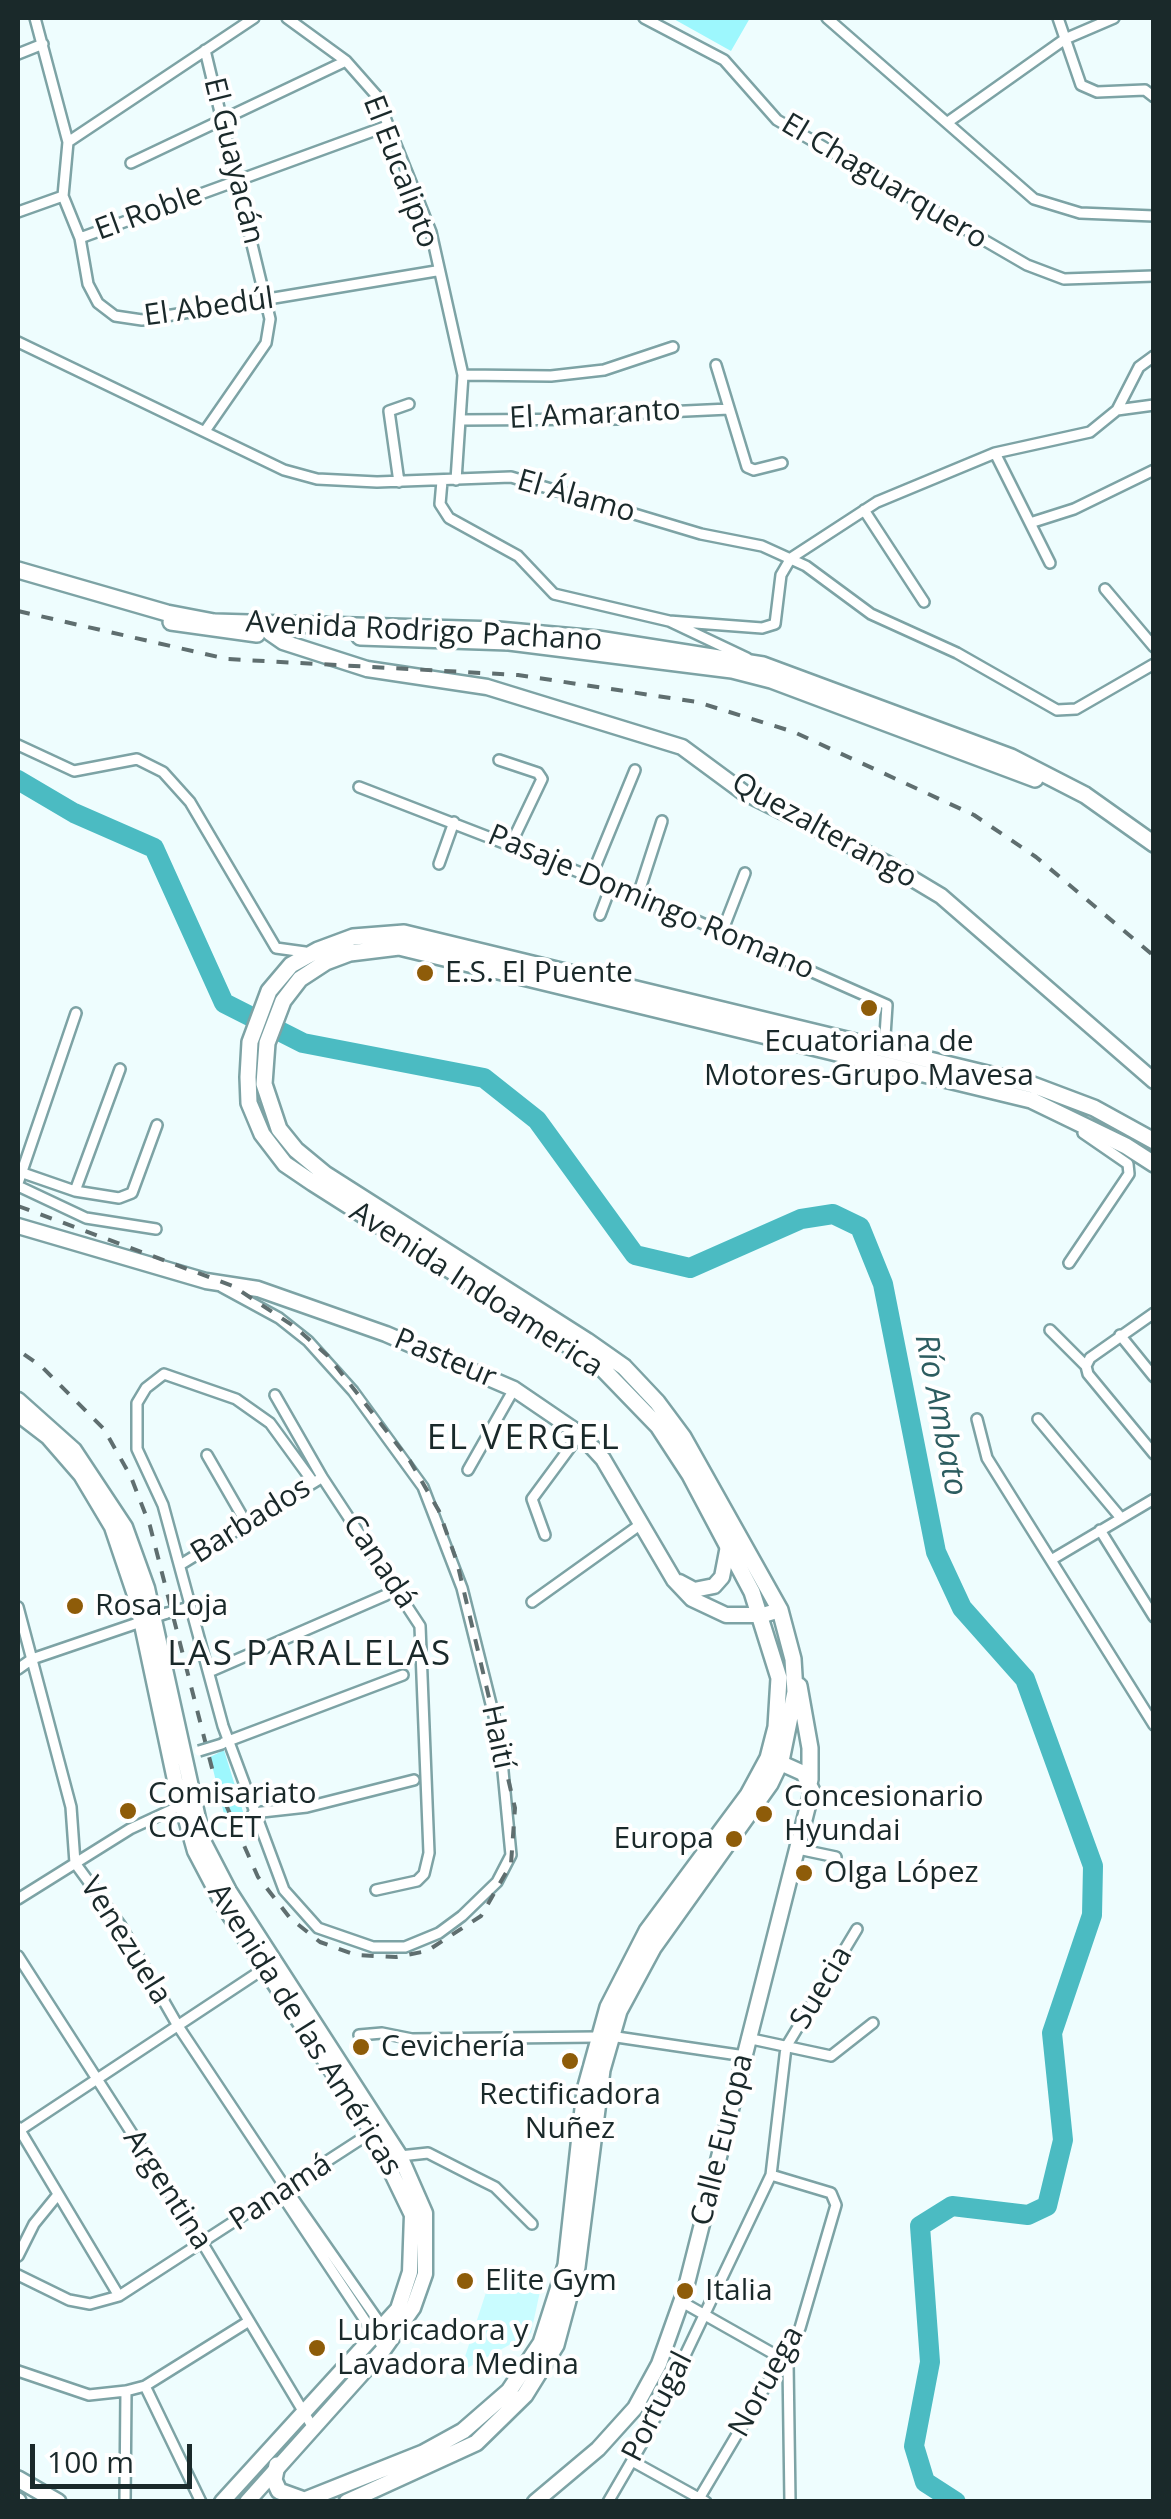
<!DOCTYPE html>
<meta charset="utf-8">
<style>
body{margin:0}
#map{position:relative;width:1171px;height:2519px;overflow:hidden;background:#eefdfe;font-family:"Open Sans",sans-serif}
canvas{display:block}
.frame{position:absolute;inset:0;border:20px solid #1a292a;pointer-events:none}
.scale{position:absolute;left:30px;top:2444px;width:162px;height:45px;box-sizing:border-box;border:5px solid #1a292a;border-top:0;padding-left:12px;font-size:30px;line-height:35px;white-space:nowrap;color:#1a292a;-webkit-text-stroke:8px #fff;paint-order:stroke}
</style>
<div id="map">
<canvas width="1171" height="2519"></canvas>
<div class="frame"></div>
<div class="scale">100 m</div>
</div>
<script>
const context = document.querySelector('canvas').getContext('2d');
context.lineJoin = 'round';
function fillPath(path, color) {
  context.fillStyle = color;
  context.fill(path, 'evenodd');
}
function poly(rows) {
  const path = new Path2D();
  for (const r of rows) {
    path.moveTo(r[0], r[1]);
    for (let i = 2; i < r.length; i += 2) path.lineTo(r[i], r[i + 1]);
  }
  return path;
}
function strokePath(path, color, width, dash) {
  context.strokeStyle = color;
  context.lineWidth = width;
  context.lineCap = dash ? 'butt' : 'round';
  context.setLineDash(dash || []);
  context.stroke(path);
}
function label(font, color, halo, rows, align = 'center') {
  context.font = font + ' "Open Sans",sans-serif';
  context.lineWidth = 8;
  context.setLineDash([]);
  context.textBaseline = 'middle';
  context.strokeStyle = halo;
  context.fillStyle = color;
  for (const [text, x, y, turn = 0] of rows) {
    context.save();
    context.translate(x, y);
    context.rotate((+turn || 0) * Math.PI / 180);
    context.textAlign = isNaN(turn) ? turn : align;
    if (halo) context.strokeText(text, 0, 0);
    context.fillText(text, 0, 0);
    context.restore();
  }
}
const built = poly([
 [493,2271,544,2273,531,2333,460,2372]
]);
const green = poly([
 [672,18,750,18,731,51],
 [224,1750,244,1815,225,1818,210,1757]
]);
const river = poly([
 [18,780,74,813,154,848,224,1003,303,1043,484,1078,537,1120,635,1255,690,1268,801,1219,833,1214,860,1227,883,1284,936,1552,962,1608,1025,1679,1093,1866,1092,1915,1052,2033,1063,2140,1047,2206,1028,2215,952,2206,920,2226,930,2362,914,2446,925,2482,956,2502]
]);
const street = poly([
 [35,18,68,142,63,196,80,238,88,284,98,303,115,316,142,320,436,271],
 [287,18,346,61,376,95,431,232,463,375,456,480],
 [644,18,724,60,777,120,1027,265,1064,279,1154,276],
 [827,18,1034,199,1080,213,1154,216],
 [1058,18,1081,85,1097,92,1145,90,1154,97],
 [205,50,270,319,266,343,205,431],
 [18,54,43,44],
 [948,122,1065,39,1114,18],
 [68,142,254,18],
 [131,163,346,61],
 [18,212,63,196],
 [80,238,387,126],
 [18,342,284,470,317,479,377,482,511,477,701,534,762,546,806,566,871,614,957,653,1057,710,1076,709,1154,664],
 [716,365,747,467,754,470,782,463],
 [463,375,551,376,604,370,673,347],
 [1117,410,1154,405],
 [460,420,619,419,643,413,729,409],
 [995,453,1050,563],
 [442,481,440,504,449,518,518,556,554,594,669,621,747,658],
 [399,482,389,411,409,404],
 [864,510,924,602],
 [1030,523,1074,509,1154,470],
 [1105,589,1154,647],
 [669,621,762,628,775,624,781,575,791,558,877,502,995,453,1090,432,1117,410,1139,367,1154,356],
 [18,745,74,771,137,759,163,772,190,802,276,948,305,952],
 [499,760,538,773,542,779,511,844],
 [359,787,638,895,887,1005,884,1051],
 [439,864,454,822],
 [591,877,635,770],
 [638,895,662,821],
 [600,915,611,886],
 [722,932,745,873],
 [23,1173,75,1191,120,1069],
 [18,1183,76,1013],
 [18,1186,86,1218,156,1229],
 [75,1191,119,1198,132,1193,157,1125],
 [1069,1263,1129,1174,1128,1164,1083,1133],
 [222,1287,279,1318,308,1341,353,1391,423,1487,462,1588,500,1740,511,1855,497,1882,462,1916,439,1933,405,1947,373,1947,318,1928,284,1890,223,1726,163,1505,137,1449,137,1403,146,1388,164,1374,236,1399,270,1423,313,1482],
 [1050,1330,1086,1366,1088,1374,1154,1454],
 [1120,1335,1154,1377],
 [1086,1366,1090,1358,1154,1313],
 [275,1395,322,1477,420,1626,429,1853,424,1874,417,1881,376,1890],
 [977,1419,987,1458,1154,1725],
 [1038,1419,1121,1518],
 [207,1455,245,1521],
 [468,1470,514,1389],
 [1100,1530,1154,1617],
 [545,1535,532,1499,580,1434],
 [1051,1560,1154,1499],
 [180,1565,318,1480],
 [532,1602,641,1524],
 [18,1607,71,1807,75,1863,121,1926,178,2026,287,2190,384,2329],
 [18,1669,32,1659,167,1613],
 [211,1671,386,1595],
 [223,1743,403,1675],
 [253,1813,307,1807,414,1780],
 [798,1849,836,1857],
 [18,1899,130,1829,184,1804],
 [18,1956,203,2244,312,2426],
 [359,2035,382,2033,412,2039,597,2037],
 [610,2036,745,2056],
 [747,2038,831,2056,873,2023],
 [18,2127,119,2296],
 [20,2130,268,1966],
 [400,2156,428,2153,475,2177,495,2187,532,2224],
 [287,2190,287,2203,384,2349],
 [18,2256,34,2224,56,2197],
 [18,2275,69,2300,90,2304,119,2296,375,2130],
 [682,2302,788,2362,790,2502],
 [18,2371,89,2395,126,2391,145,2386,246,2323],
 [145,2386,201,2502],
 [632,2461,706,2502],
 [125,2502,126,2391],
 [608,2502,647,2435,771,2175,786,2047,857,1929],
 [697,2502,800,2328,836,2205,831,2193,771,2175]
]);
const secondary = poly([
 [270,633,283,642,367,669,487,687,682,747,743,792,886,863,941,896,1154,1081],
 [18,1226,206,1281,258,1289,386,1334,514,1389,580,1434,603,1459,674,1580,692,1599,726,1615,763,1615,780,1610],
 [18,1400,74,1450,125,1527,147,1588,203,1841,229,1891,400,2156,425,2213,425,2274,413,2308,384,2349,247,2502],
 [18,1414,48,1437,81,1475,112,1527,137,1601,175,1780,195,1851,225,1908,372,2132,412,2215,410,2272,398,2309,222,2502],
 [679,1582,694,1590,714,1586,722,1577,728,1546],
 [535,2502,598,2449,635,2408,659,2364,685,2291,812,1790,803,1773,774,1760]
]);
const primary = poly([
 [18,570,167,613,214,622,498,630,598,639,763,665,1011,757,1085,795,1154,844],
 [171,622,257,634],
 [360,637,509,642,732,670,771,680,1035,779],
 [799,1686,810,1748,810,1780],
 [277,2465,274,2480,279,2491,304,2500],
 [18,2479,58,2502],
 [18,2501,18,2502],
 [300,2502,423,2453,463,2431,509,2391,541,2343,566,2265,585,2090,608,2007,647,1931,748,1795,768,1758,776,1727,779,1678,752,1592,690,1475,658,1426,598,1364,313,1183,285,1164,262,1134,249,1103,248,1077,250,1042,269,991,291,965,318,950,353,937,404,933,1033,1085,1094,1108,1154,1141],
 [347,2502,476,2443,525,2395,556,2345,577,2267,602,2070,619,2011,653,1948,770,1784,781,1761,795,1692,793,1659,780,1610,683,1437,657,1402,624,1367,587,1341,325,1174,296,1150,279,1129,264,1084,267,1043,283,1001,300,979,326,962,350,953,399,947,1031,1100,1126,1146,1154,1164]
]);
const rail = poly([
 [18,611,227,659,518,675,697,702,794,732,974,815,1036,857,1154,956],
 [18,1206,233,1286,295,1327,328,1356,410,1461,439,1511,457,1562,515,1808,511,1864,481,1916,427,1951,396,1957,356,1955,320,1942,290,1918,258,1877,215,1780,150,1526,131,1477,104,1429,42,1367,18,1350]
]);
const streetBridge = poly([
 [167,1613,186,1608],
 [199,1751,222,1744]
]);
const markers = [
 [425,973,10,"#8e5c09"],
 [869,1008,10,"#8e5c09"],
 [75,1606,10,"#8e5c09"],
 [128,1811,10,"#8e5c09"],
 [764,1814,10,"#8e5c09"],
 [734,1839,10,"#8e5c09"],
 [804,1873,10,"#8e5c09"],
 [361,2047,10,"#8e5c09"],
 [570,2061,10,"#8e5c09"],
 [465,2281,10,"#8e5c09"],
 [685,2291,10,"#8e5c09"],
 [317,2348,10,"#8e5c09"]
];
const streetNames = [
 ["El Guayacán",233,161,76],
 ["El Eucalipto",400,172,69],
 ["El Chaguarquero",884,182,31],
 ["El Roble",149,213,-20],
 ["El Abedúl",209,308,-8],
 ["El Amaranto",595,415,-3],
 ["El Álamo",576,497,16],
 ["Avenida Rodrigo Pachano",424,632,3],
 ["Quezalterango",824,831,29],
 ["Pasaje Domingo Romano",651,903,23],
 ["Avenida Indoamerica",476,1290,33],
 ["Pasteur",445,1359,23],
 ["Barbados",251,1521,-32],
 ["Canadá",379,1562,56],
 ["Haití",497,1737,78],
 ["Venezuela",125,1941,58],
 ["Suecia",822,1988,-59],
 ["Avenida de las Américas",304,2030,58],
 ["Calle Europa",723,2140,-76],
 ["Argentina",167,2190,57],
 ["Panamá",281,2193,-33],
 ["Noruega",767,2382,-61],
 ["Portugal",658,2407,-63]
];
const poiNames = [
 ["E.S. El Puente",445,973],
 ["Ecuatoriana de",869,1042,"center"],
 ["Motores-Grupo Mavesa",869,1076,"center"],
 ["Rosa Loja",95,1606],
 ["Comisariato",148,1794],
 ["COACET",148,1828],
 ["Concesionario",784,1797],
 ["Hyundai",784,1831],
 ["Europa",714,1839,"right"],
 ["Olga López",824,1873],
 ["Cevichería",381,2047],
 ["Rectificadora",570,2095,"center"],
 ["Nuñez",570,2129,"center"],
 ["Elite Gym",485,2281],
 ["Italia",705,2291],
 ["Lubricadora y",337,2331],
 ["Lavadora Medina",337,2365]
];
const waterNames = [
 ["Río Ambato",940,1415,79]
];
const quarterNames = [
 ["EL VERGEL",524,1439],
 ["LAS PARALELAS",310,1655]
];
fillPath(built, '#c9fcff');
fillPath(green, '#9df7fd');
strokePath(river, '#4bbbc2', 20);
strokePath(street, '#7da3a5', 14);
strokePath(secondary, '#7da3a5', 19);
strokePath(primary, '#7da3a5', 20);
strokePath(street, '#fff', 9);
strokePath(secondary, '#fff', 14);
strokePath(primary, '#fff', 15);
strokePath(rail, '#5f6e6f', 4, [12, 12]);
strokePath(streetBridge, '#7da3a5', 14, []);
strokePath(streetBridge, '#fff', 9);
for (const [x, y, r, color] of markers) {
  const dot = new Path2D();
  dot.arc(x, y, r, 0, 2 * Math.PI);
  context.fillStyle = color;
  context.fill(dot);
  strokePath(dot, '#fff', 4);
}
label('30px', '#1a292a', '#fff', streetNames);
label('30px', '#1a292a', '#fff', poiNames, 'left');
label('italic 32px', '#2d5d60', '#fff', waterNames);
context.letterSpacing = '2.5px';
label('35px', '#1a292a', '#fff', quarterNames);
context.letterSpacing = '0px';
</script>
